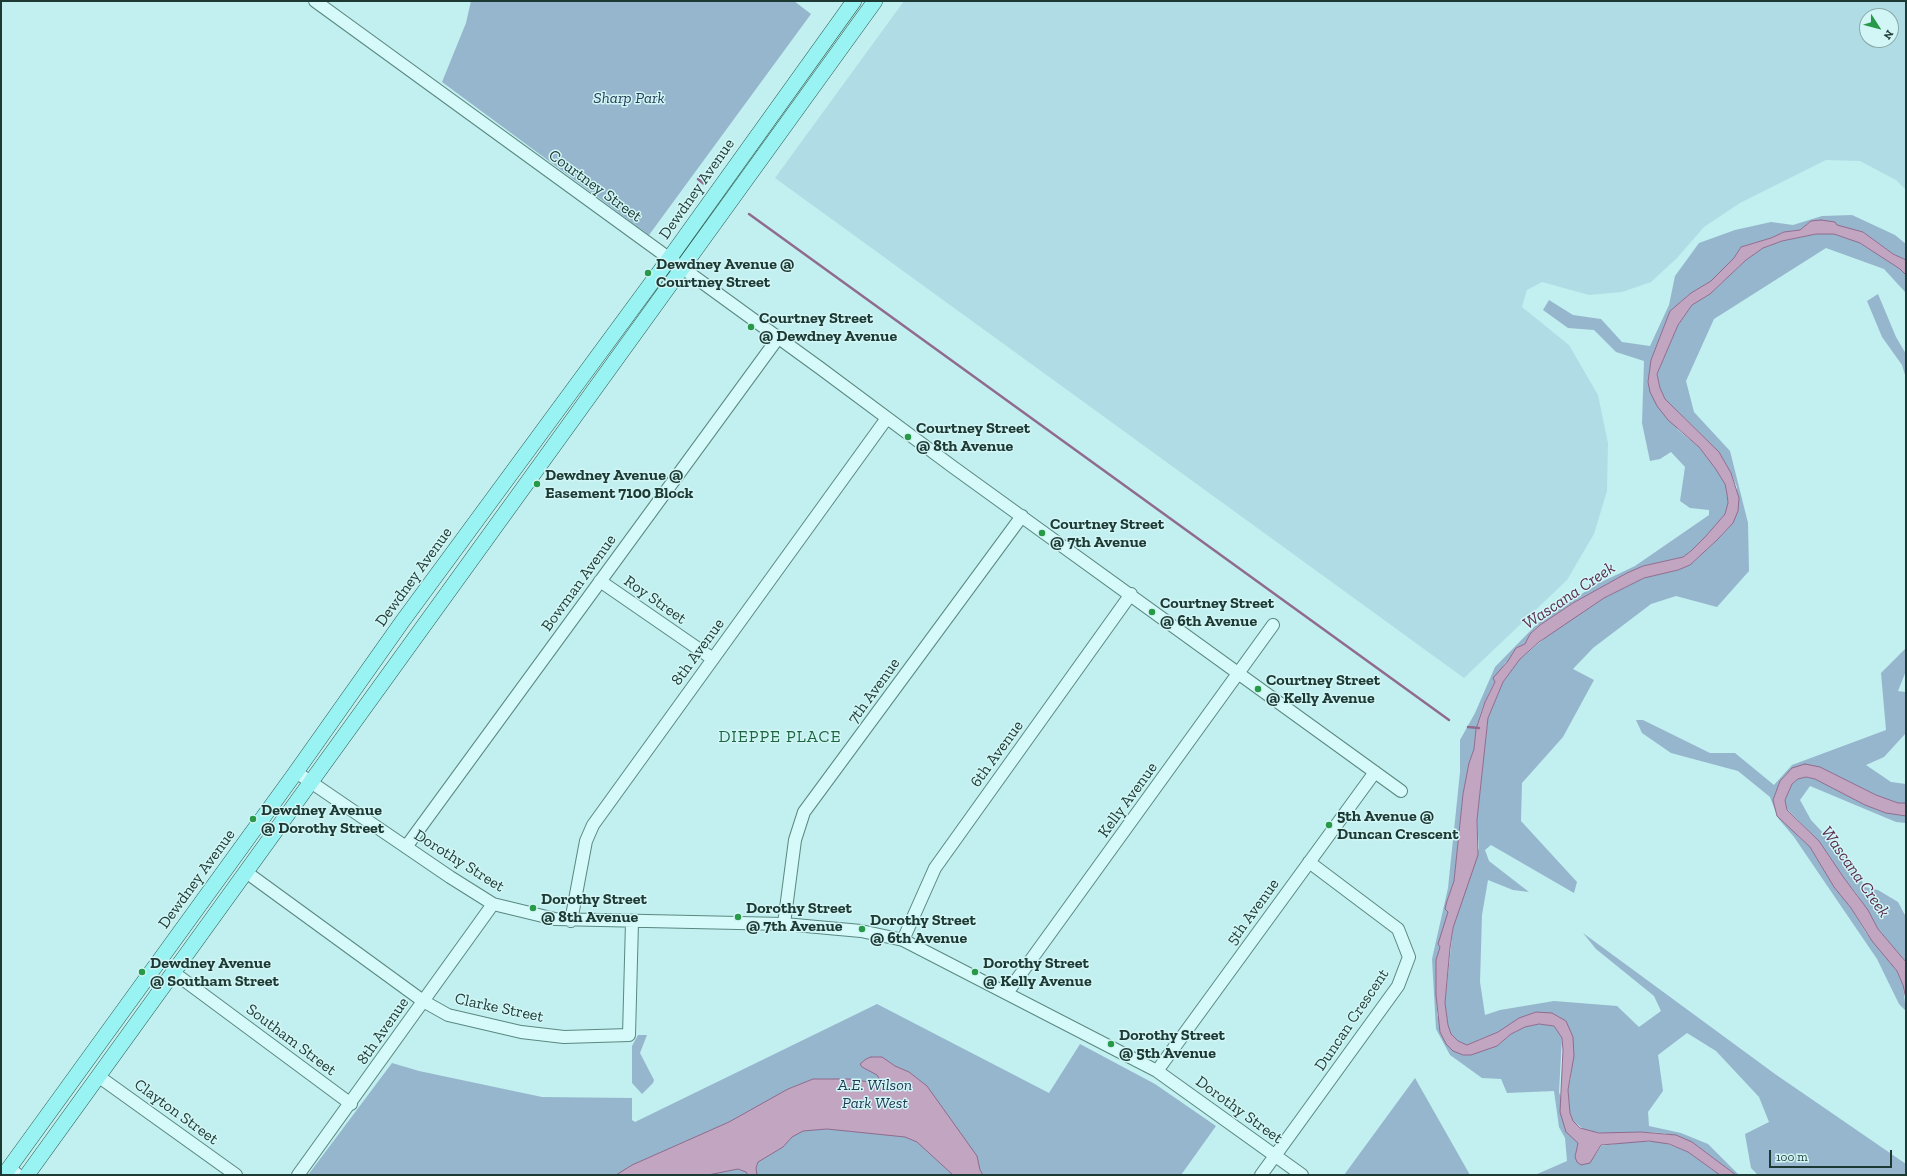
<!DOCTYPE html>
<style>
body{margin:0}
#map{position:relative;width:1907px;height:1176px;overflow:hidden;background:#c2efef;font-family:"Zilla Slab",serif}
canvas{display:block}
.frame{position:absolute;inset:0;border:2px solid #1d3933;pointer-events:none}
.north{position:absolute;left:1859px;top:8px;width:40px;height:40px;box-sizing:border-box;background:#d2f6f6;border:1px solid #8aaaa8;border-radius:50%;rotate:126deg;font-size:11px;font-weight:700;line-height:16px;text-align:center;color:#1d3933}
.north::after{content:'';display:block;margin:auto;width:14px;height:18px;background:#289949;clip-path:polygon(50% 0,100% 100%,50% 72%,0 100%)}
.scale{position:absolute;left:1769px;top:1150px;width:123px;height:18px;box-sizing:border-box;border:2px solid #1d3933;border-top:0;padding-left:5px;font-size:12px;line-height:14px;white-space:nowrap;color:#1d3933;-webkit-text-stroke:3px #d2f6f6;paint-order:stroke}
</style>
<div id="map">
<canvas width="1907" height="1176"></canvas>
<div class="frame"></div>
<div class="north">N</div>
<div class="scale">100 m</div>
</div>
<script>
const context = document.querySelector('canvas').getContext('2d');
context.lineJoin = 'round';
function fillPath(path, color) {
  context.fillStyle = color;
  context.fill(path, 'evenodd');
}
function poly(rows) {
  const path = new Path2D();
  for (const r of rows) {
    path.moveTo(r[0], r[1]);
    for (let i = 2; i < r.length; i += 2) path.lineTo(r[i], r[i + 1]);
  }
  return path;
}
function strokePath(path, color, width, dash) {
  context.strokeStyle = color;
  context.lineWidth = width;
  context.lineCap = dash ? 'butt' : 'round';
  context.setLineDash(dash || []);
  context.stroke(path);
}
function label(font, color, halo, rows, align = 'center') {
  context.font = font + ' "Zilla Slab",serif';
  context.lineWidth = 3;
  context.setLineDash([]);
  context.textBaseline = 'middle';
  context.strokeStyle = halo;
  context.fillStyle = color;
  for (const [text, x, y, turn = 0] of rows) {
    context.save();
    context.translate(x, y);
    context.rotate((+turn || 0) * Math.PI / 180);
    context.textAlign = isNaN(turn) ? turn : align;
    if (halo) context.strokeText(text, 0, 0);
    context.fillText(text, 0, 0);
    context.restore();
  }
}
const farmland = poly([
 [904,1,1906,1,1906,190,1896,180,1860,161,1826,160,1740,203,1704,227,1677,258,1651,282,1622,292,1589,295,1542,282,1527,290,1522,307,1569,345,1598,395,1608,443,1607,491,1594,534,1567,580,1464,678,775,178],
 [1867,16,1891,16,1891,40,1867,40]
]);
const green = poly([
 [471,1,794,1,811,14,649,235,442,82,466,23],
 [1852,215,1895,235,1906,244,1906,260,1893,254,1863,232,1811,221,1800,230,1784,232,1771,238,1741,247,1734,258,1711,281,1691,293,1670,311,1651,360,1648,382,1678,430,1699,447,1715,468,1725,484,1727,494,1728,503,1725,514,1706,536,1691,551,1683,557,1643,566,1627,573,1573,603,1540,625,1530,634,1525,644,1516,648,1508,661,1505,663,1489,693,1481,712,1476,729,1474,749,1469,763,1463,794,1454,881,1447,901,1448,912,1438,958,1436,961,1437,1014,1446,1044,1497,1046,1511,1034,1525,1027,1539,1024,1554,1026,1562,1038,1559,1092,1573,1138,1578,1143,1575,1157,1596,1154,1601,1146,1635,1141,1662,1142,1688,1152,1720,1175,1535,1175,1567,1161,1565,1138,1559,1127,1554,1091,1507,1093,1501,1079,1482,1078,1450,1055,1436,1029,1432,959,1448,888,1460,772,1460,740,1475,713,1495,667,1537,624,1595,585,1635,566,1709,515,1709,510,1690,508,1680,501,1685,467,1671,452,1660,459,1650,461,1642,423,1644,361,1616,352,1594,330,1568,328,1543,310,1549,300,1573,315,1601,319,1622,342,1650,346,1669,305,1675,276,1699,243,1735,230,1771,222,1793,225,1822,216],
 [1816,234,1834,234,1860,243,1900,269,1906,275,1906,293,1884,269,1826,248,1714,319,1686,381,1694,412,1730,451,1748,523,1749,571,1717,607,1676,596,1651,604,1593,648,1573,669,1594,680,1563,737,1522,783,1521,821,1577,882,1574,893,1491,845,1485,850,1489,861,1529,892,1513,890,1488,880,1482,915,1480,982,1485,1015,1500,1010,1554,1001,1617,1006,1639,1027,1661,1011,1654,996,1596,949,1583,933,1775,1074,1906,1164,1906,1175,1758,1175,1751,1168,1745,1134,1769,1122,1759,1097,1716,1051,1687,1033,1658,1055,1663,1091,1648,1112,1649,1126,1681,1133,1708,1144,1739,1175,1736,1175,1692,1142,1664,1133,1641,1132,1610,1134,1586,1131,1573,1121,1570,1113,1568,1090,1571,1077,1573,1037,1536,1012,1520,1018,1498,1032,1467,1045,1458,1041,1451,1034,1448,1025,1445,1003,1453,928,1479,848,1477,820,1488,718,1503,682,1520,659,1557,628,1604,598,1644,578,1678,570,1690,565,1717,540,1733,523,1737,487,1731,473,1719,452,1665,399,1660,388,1657,374,1678,325,1692,305,1710,294,1746,260,1763,248,1782,241],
 [1878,294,1896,337,1906,354,1906,378,1902,365,1882,337,1867,301],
 [1906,648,1906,671,1898,691,1906,692,1906,733,1884,757,1866,765,1891,782,1906,784,1906,803,1898,803,1876,795,1820,767,1792,768,1780,781,1773,800,1777,816,1810,847,1834,887,1851,908,1866,933,1897,971,1903,985,1906,1011,1899,1004,1877,959,1794,837,1778,818,1770,797,1738,771,1671,753,1642,733,1636,720,1643,720,1710,753,1735,753,1774,785,1792,765,1886,730,1881,673],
 [1806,777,1815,779,1865,805,1886,813,1906,816,1906,823,1896,822,1810,786,1800,800,1811,820,1854,866,1865,887,1878,890,1898,902,1906,917,1906,962,1878,929,1858,896,1844,878,1819,841,1787,809,1785,800,1792,784,1798,779],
 [877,1004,1049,1093,1080,1044,1155,1084,1216,1126,1181,1175,308,1175,392,1063,419,1071,542,1097,632,1098,632,1120,635,1122],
 [638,1035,647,1035,640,1053,654,1080,653,1083,642,1094,632,1083,632,1046],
 [1415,1078,1470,1175,1344,1175]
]);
const water = poly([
 [1821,220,1835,222,1837,225,1863,232,1893,254,1906,260,1906,275,1900,269,1860,243,1834,234,1816,234,1782,241,1763,248,1746,260,1710,294,1692,305,1678,325,1657,374,1660,388,1665,399,1719,452,1731,473,1739,498,1738,511,1733,523,1717,540,1690,565,1678,570,1644,578,1604,598,1539,642,1520,659,1503,682,1488,718,1477,820,1478,855,1453,928,1450,948,1445,1003,1448,1025,1451,1034,1458,1041,1467,1045,1498,1032,1519,1018,1536,1012,1552,1013,1566,1021,1573,1037,1574,1056,1568,1090,1570,1113,1573,1121,1580,1128,1599,1133,1641,1132,1676,1135,1692,1142,1736,1175,1720,1175,1688,1152,1669,1144,1649,1141,1601,1145,1590,1163,1581,1165,1577,1162,1575,1157,1578,1143,1566,1132,1560,1112,1563,1050,1562,1038,1554,1026,1539,1024,1525,1027,1511,1034,1497,1046,1471,1055,1463,1055,1453,1051,1446,1044,1440,1032,1436,995,1436,960,1440,947,1438,944,1448,912,1445,909,1447,901,1454,881,1463,794,1469,763,1474,749,1476,729,1485,702,1495,682,1493,678,1508,661,1516,648,1525,644,1530,634,1540,625,1573,603,1627,573,1643,566,1683,557,1691,551,1706,536,1725,514,1728,503,1727,494,1725,484,1715,468,1699,447,1668,420,1657,406,1650,392,1648,382,1651,360,1670,311,1691,293,1711,281,1734,258,1741,247,1771,238,1784,232,1800,230,1811,221,1821,220],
 [1805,764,1820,767,1876,795,1898,803,1906,803,1906,816,1886,813,1865,805,1815,779,1806,777,1798,779,1792,784,1785,800,1787,810,1819,841,1844,878,1868,910,1878,929,1906,962,1906,999,1903,985,1897,971,1872,941,1851,908,1834,887,1810,847,1777,816,1773,800,1780,781,1792,768,1805,764],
 [871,1057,882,1057,895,1066,909,1072,927,1086,977,1156,980,1170,983,1175,953,1175,917,1142,905,1137,827,1129,803,1131,792,1137,783,1147,758,1162,756,1168,757,1175,748,1175,746,1172,738,1169,708,1175,616,1175,632,1165,729,1122,788,1089,813,1079,849,1079,876,1083,880,1080,877,1075,862,1067,860,1064,866,1059,871,1057]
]);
const stream = poly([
 [698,179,704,184],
 [749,214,1449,720],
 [1468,727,1479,728]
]);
const minor = poly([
 [315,1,820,368,953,467,1401,791],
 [600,581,713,659],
 [296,772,450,877,493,904,555,919,784,924,861,931,903,940,1157,1071,1302,1175],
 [406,847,778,338],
 [246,872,423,1001,448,1015,521,1032,564,1037,629,1035,632,922],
 [571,921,586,841,593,825,887,418],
 [784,924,795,840,804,812,1022,516],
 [903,940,935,868,1131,594],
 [173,972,351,1104],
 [1007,993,1273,625],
 [1157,1071,1375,772],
 [98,1076,236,1175],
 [9,1168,18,1175],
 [298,1175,493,904],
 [1261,1175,1398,986,1409,957,1398,929,1309,862]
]);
const major = poly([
 [4,1175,296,772,402,622,669,259,854,1],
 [27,1175,875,1]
]);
const markers = [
 [648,273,4,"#289949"],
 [751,327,4,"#289949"],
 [908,437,4,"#289949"],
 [537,484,4,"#289949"],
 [1042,533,4,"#289949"],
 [1152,612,4,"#289949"],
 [1258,689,4,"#289949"],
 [253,819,4,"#289949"],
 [1329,825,4,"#289949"],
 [533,908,4,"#289949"],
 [738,917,4,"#289949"],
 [862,929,4,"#289949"],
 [142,972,4,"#289949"],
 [975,972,4,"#289949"],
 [1111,1044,4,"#289949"]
];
const parkNames = [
 ["Sharp Park",629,98],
 ["A.E. Wilson",875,1085],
 ["Park West",875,1103]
];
const streetNames = [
 ["Courtney Street",595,186,36],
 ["Dewdney Avenue",697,189,-55],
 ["Dewdney Avenue",414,577,-54],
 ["Bowman Avenue",579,583,-54],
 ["Roy Street",655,600,35],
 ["8th Avenue",698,652,-54],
 ["7th Avenue",874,691,-54],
 ["6th Avenue",997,754,-54],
 ["Kelly Avenue",1128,800,-54],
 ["Dorothy Street",459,861,32],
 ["Dewdney Avenue",197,879,-54],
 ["5th Avenue",1253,912,-54],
 ["Clarke Street",499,1008,12],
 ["Duncan Crescent",1352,1020,-56],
 ["8th Avenue",383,1031,-55],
 ["Southam Street",291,1040,37],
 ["Dorothy Street",1239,1110,36],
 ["Clayton Street",176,1112,36]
];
const poiNames = [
 ["Dewdney Avenue @",656,264],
 ["Courtney Street",656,282],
 ["Courtney Street",759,318],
 ["@ Dewdney Avenue",759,336],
 ["Courtney Street",916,428],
 ["@ 8th Avenue",916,446],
 ["Dewdney Avenue @",545,475],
 ["Easement 7100 Block",545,493],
 ["Courtney Street",1050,524],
 ["@ 7th Avenue",1050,542],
 ["Courtney Street",1160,603],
 ["@ 6th Avenue",1160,621],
 ["Courtney Street",1266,680],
 ["@ Kelly Avenue",1266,698],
 ["Dewdney Avenue",261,810],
 ["@ Dorothy Street",261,828],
 ["5th Avenue @",1337,816],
 ["Duncan Crescent",1337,834],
 ["Dorothy Street",541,899],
 ["@ 8th Avenue",541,917],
 ["Dorothy Street",746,908],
 ["@ 7th Avenue",746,926],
 ["Dorothy Street",870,920],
 ["@ 6th Avenue",870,938],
 ["Dewdney Avenue",150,963],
 ["@ Southam Street",150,981],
 ["Dorothy Street",983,963],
 ["@ Kelly Avenue",983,981],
 ["Dorothy Street",1119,1035],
 ["@ 5th Avenue",1119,1053]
];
const waterNames = [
 ["Wascana Creek",1569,596,-34],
 ["Wascana Creek",1855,872,55]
];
const neighbourhoodNames = [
 ["DIEPPE PLACE",780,737]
];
fillPath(farmland, '#b0dde5');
fillPath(green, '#96b6cd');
fillPath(water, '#c1a5c1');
strokePath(water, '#906b8e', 1);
strokePath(stream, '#906b8e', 2.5);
strokePath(minor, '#598981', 14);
strokePath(major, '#2d574d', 16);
strokePath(minor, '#d6f9f9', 12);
strokePath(major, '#99f3f2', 15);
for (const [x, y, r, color] of markers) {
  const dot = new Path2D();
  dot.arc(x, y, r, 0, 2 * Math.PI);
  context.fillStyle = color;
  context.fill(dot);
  strokePath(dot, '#d2f6f6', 1.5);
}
label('italic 16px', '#243a55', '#d2f6f6', parkNames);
label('16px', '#1d3933', '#d2f6f6', streetNames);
label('bold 16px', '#1d3933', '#d2f6f6', poiNames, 'left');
label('italic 17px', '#592c4e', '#d2f6f6', waterNames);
context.letterSpacing = '1px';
label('17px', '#1c6642', '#d2f6f6', neighbourhoodNames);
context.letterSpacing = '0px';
</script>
